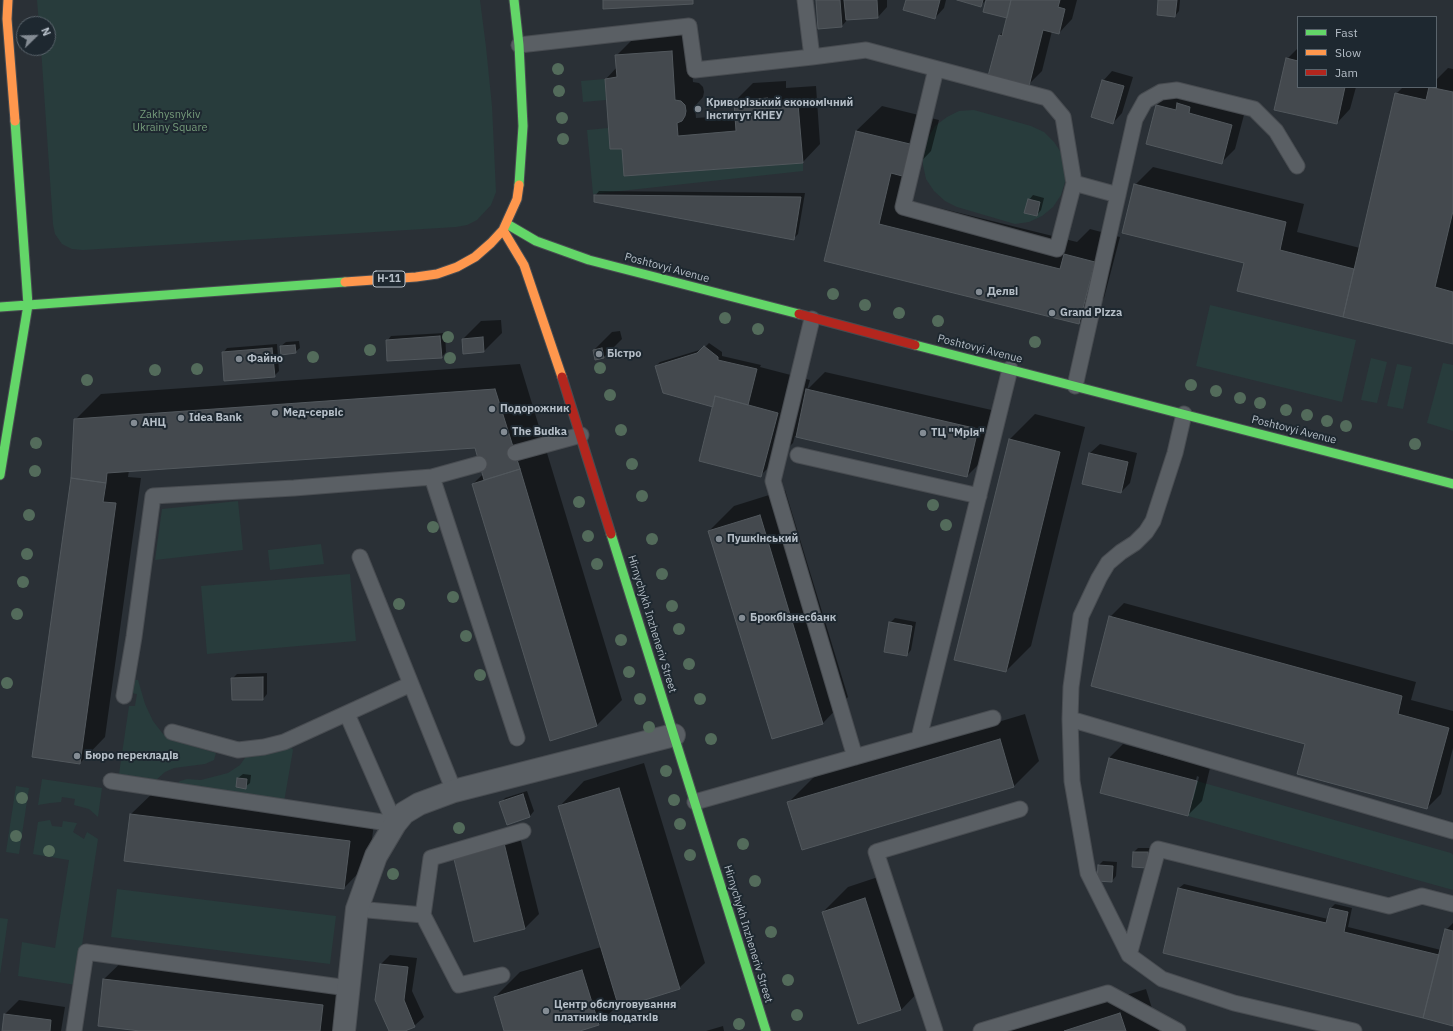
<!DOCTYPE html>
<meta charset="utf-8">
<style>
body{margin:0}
#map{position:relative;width:1453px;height:1031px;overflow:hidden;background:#2a3036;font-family:"IBM Plex Sans",sans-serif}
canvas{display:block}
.legend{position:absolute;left:1297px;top:16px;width:140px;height:72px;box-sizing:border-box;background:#1e2830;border:1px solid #5a646c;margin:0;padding:5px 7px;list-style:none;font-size:12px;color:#b5bec7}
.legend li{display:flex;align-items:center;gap:8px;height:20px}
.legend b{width:20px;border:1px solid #5a646c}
.north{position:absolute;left:16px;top:16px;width:40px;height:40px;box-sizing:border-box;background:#1e2830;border:1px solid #5a646c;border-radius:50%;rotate:67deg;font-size:11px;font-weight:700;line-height:16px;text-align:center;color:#b5bec7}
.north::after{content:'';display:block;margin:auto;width:14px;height:18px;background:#848c94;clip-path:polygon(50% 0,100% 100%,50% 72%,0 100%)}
</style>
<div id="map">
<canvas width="1453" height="1031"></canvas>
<ul class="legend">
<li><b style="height:5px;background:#63d668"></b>Fast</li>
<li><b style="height:5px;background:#ff974d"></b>Slow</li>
<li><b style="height:5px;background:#b3261e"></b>Jam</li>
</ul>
<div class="north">N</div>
</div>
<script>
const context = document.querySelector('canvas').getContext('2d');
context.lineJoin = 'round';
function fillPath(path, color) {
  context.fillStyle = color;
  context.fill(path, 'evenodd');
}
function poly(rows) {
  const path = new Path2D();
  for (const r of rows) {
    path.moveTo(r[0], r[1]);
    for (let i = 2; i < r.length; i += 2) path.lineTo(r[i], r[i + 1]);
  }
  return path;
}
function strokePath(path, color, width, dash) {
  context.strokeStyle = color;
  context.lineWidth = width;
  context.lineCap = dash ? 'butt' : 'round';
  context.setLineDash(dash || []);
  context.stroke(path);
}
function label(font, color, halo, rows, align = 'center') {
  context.font = font + ' "IBM Plex Sans",sans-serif';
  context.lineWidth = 4;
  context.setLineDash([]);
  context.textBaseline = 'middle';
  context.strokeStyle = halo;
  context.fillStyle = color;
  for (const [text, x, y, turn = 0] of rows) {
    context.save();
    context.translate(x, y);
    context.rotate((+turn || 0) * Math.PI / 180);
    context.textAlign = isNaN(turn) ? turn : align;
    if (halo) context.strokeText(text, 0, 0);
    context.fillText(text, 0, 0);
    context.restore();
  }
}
const green = poly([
 [37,0,480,0,486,47,492,106,496,192,491,205,477,220,467,225,456,227,83,250,72,249,62,244,55,234,53,224,41,48,48,48,48,24,39,24],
 [605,79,606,100,583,102,581,81],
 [974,110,1031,126,1044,132,1054,142,1062,154,1065,168,1065,182,1061,195,1053,207,1042,216,1029,222,1015,224,957,207,945,201,934,191,926,179,923,165,923,151,928,138,935,126,947,117,959,111],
 [608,128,610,149,622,149,625,176,803,163,803,171,593,194,587,130],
 [1210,305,1356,340,1342,402,1196,366],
 [1371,358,1387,362,1377,403,1361,400],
 [1443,363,1453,365,1453,431,1427,423],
 [1397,364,1412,367,1403,409,1387,406],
 [238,501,243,550,155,560,162,509],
 [321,544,324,564,270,570,268,550],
 [350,574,356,641,207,654,201,586],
 [132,680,138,680,145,704,153,721,163,734,185,744,216,753,214,760,205,764,174,768,165,772,156,780,119,774,129,706,135,706,137,694,131,693],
 [291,747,293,750,284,802,177,784,180,781,187,779,201,780,228,773,240,765,247,755],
 [42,779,102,788,98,817,89,809,74,805,75,799,62,797,61,802,50,803,38,805],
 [1197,781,1451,853,1453,855,1453,890,1188,816],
 [16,786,29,788,19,854,6,852],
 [50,820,52,826,62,827,63,821,77,823,73,832,84,839,87,832,98,839,76,985,18,976,22,942,55,948,69,860,33,854,38,822],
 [117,889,336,916,330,964,111,937],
 [0,918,8,919,0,975]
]);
const shadow = poly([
 [817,0,887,0,887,7,878,17,848,19,842,26],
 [907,0,946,0,944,8,935,18],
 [961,0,986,0,981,5],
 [987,0,1077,0,1072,19,1059,33,1052,31,1042,71,1028,85,999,36,1005,30,1008,15],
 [1159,0,1180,0,1179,11,1175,16],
 [689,34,693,82,699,83,703,87,704,92,703,97,695,106,696,118,736,115,735,101,753,83,786,81,786,88,816,86,820,144,802,163,623,148,611,148,606,79,617,67,616,56,634,38],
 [1298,48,1298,87,1356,87,1350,109,1337,123,1276,110,1287,59],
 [1448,68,1453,69,1453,343,1238,290,1245,262,1135,185,1153,167,1304,204,1297,232,1360,248,1396,94,1403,87,1436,87,1436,80],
 [1112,71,1133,77,1122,113,1113,123,1103,81],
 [1171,91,1245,111,1235,149,1221,163,1147,143,1157,105],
 [882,106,939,120,931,151,910,173,903,199,1077,242,1090,229,1120,237,1104,298,1079,323,825,260,856,131],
 [599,191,805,193,798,234,793,239,595,196],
 [1033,195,1044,198,1041,210,1037,215,1029,200],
 [501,320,502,333,484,351,463,339,481,321],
 [620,331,622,339,604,357,594,350,612,332],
 [445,333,446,352,442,357,387,341,391,336],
 [299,341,300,348,295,352,281,346,286,342],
 [709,343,722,352,722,356,761,365,760,367,810,380,807,390,825,372,996,411,985,458,967,476,795,436,793,443,760,476,714,407,656,366,660,362,703,349],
 [277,344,279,371,274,376,223,353,227,348],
 [520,364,622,700,597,725,551,740,473,484,483,474,475,447,129,470,128,477,141,478,105,737,80,763,72,478,75,420,101,394],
 [1035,414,1085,427,1031,646,1006,671,1009,440],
 [1100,444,1137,453,1130,483,1121,492,1090,453],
 [785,490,848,697,823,723,772,738,709,531,734,506],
 [1124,603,1416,682,1411,700,1453,711,1453,748,1441,794,1427,808,1306,744,1110,617],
 [895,618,916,622,911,650,907,655,890,623],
 [267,673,267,694,263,699,232,679,237,674],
 [1025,714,1039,761,1014,786,789,802,814,777],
 [1123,744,1210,768,1202,801,1188,815,1109,758],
 [1197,776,1199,777,1193,800,1191,800],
 [644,763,705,963,679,988,619,1004,599,1024,576,1031,505,1031,495,997,520,972,601,947,559,807,584,781],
 [243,774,251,775,250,783,245,787,237,786,238,778],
 [157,789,375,816,369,862,344,888,125,860,131,814],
 [527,791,534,811,530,816,508,823,501,803,505,798],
 [518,829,539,914,525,928,475,940,468,841],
 [1138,848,1152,848,1151,862,1134,852],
 [1103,861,1117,862,1116,876,1112,881,1099,865],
 [890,873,926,984,901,1010,823,912,848,887],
 [1184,884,1328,919,1331,908,1335,904,1352,908,1348,927,1441,950,1446,930,1453,923,1453,1025,1179,888],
 [130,954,348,980,337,1031,148,1031,104,979],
 [390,955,417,958,412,991,424,1017,414,1026,402,1031,390,1031,381,964],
 [1146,989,1159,1031,1009,1031],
 [19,1000,65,1007,61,1031,3,1031,5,1014],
 [723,1026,724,1031,706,1031]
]);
const building = poly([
 [603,0,693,0,693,4,603,9,603,0],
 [816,0,840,0,842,27,818,29,816,0],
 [844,0,877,0,878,18,846,20,844,0],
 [906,0,940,0,935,19,903,10,906,0],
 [957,0,983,0,981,7,957,0],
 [986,0,1011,0,1007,18,983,12,986,0],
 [1011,0,1060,0,1058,7,1065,9,1059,34,1043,30,1029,86,988,76,999,35,1002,36,1011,0],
 [1158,0,1177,0,1175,17,1157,15,1158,0],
 [672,51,675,100,681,101,685,105,686,111,685,116,682,121,677,123,678,136,736,131,734,101,768,98,769,106,798,104,803,163,624,176,622,149,610,149,605,79,617,77,615,55,672,51],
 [1286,58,1298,61,1298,87,1345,87,1337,124,1274,110,1286,58],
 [1102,80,1124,86,1113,124,1091,117,1102,80],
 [1429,87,1453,92,1453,211,1435,287,1453,292,1453,344,1343,317,1395,93,1426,100,1429,87],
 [1177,103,1190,107,1189,113,1232,125,1222,164,1146,144,1156,105,1176,110,1177,103],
 [856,131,914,145,906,177,891,173,879,224,1060,269,1064,254,1095,262,1079,324,824,261,856,131],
 [1134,184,1286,222,1280,250,1354,269,1343,317,1237,291,1244,263,1122,233,1134,184],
 [594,195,801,197,794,240,594,202,594,195],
 [1028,199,1040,202,1037,216,1024,213,1028,199],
 [440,336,442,358,387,361,386,340,440,336],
 [483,337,484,352,463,354,462,339,483,337],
 [295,345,296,353,281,355,280,346,295,345],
 [704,346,718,357,718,360,757,369,748,405,715,396,713,407,663,393,655,366,697,353,704,346],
 [272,348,275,377,224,381,222,352,272,348],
 [602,348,604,358,595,360,593,350,602,348],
 [495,389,520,469,484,480,475,448,107,473,106,483,71,478,74,419,495,389],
 [806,389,978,429,967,477,796,437,806,389],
 [715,396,778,413,761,477,699,461,715,396],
 [1009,439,1060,452,1006,672,954,660,1009,439],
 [1089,453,1128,462,1121,493,1082,484,1089,453],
 [520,469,597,726,550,741,472,484,520,469],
 [71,478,106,483,103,502,116,503,80,764,32,757,71,478],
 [760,515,823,724,772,739,708,531,760,515],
 [1109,616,1402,696,1398,714,1449,728,1427,809,1297,774,1305,744,1091,686,1109,616],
 [889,622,912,626,907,656,884,652,889,622],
 [263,677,263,700,232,700,231,678,263,677],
 [1000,739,1014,787,802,850,787,802,1000,739],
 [1109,758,1197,781,1188,816,1100,793,1109,758],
 [237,778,247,779,246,789,236,787,237,778],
 [619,788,680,989,619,1008,558,806,619,788],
 [523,794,530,817,507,825,499,802,523,794],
 [130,814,350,841,344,889,124,861,130,814],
 [504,843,525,929,474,942,453,855,504,843],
 [1133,852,1148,852,1147,868,1132,867,1133,852],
 [1098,865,1113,866,1112,882,1097,881,1098,865],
 [1178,888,1326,923,1330,908,1348,912,1344,932,1439,955,1423,1018,1163,953,1178,888],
 [865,898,901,1010,858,1024,822,912,865,898],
 [1445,929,1453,931,1453,1026,1423,1018,1445,929],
 [380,964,408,967,404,1000,415,1027,405,1031,389,1031,375,1000,380,964],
 [582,970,599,1025,580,1031,504,1031,494,997,582,970],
 [103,979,323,1005,320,1031,140,1031,98,1026,103,979],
 [1120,1013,1126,1031,1064,1031,1120,1013],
 [4,1014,51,1020,50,1031,2,1031,4,1014]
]);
const lane = poly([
 [805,0,812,57],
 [519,45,689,26,695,70,812,57,866,50,1047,98,1063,117,1074,183],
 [936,69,903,207,1057,249,1074,183,1118,195],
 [812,319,773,481,855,757],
 [1075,386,1135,119,1145,101,1161,92,1177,90,1254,109,1276,131,1297,166],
 [1184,414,1175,453,1153,521,1146,532,1135,543,1121,552,1108,563,1099,578,1081,616,1071,687,1070,719,1072,781,1088,873,1129,955,1162,979,1234,1003,1354,1031],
 [515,453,581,435],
 [798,455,979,496],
 [432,477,517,738],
 [360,557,454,791],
 [124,696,134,637,153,496,294,488,432,477,479,464],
 [347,714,395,824],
 [1070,719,1453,831],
 [172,732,238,750,264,747,284,742,411,684],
 [919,738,1010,369],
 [111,781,395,824],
 [695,802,993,718],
 [357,909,423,915,431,858,523,831],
 [423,915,459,985,502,975],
 [1129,955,1158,849,1389,906,1422,896,1453,904],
 [74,1031,86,952,348,988],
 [935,1031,876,852,1020,809],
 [981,1031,1108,993,1178,1031]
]);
const street = poly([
 [344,1031,357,909,376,856,395,824,404,813,419,804,454,791,674,735]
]);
const fast = poly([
 [514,0,519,45,523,126,519,185],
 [507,224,536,241,589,260,799,314],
 [28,305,345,282],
 [0,307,28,305],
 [915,345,1453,484],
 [0,475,28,305,15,121],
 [611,534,766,1031]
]);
const slow = poly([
 [8,0,7,19,15,121],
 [503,230,524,265,562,377],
 [345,282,416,277,437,274,457,267,475,257,491,243,503,230,517,199,519,185]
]);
const jam = poly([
 [799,314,915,345],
 [562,377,611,534]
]);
const trees = [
 [558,69],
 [559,91],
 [562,118],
 [563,139],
 [833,294],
 [865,305],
 [899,313],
 [725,318],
 [938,321],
 [758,329],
 [448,337],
 [1035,342],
 [370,350],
 [313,357],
 [450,358],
 [600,368],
 [197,369],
 [155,370],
 [87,380],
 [1191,385],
 [1216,391],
 [610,395],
 [1240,398],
 [1260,403],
 [1286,410],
 [1307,415],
 [1327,421],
 [1346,426],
 [621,430],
 [36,443],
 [1415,444],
 [632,464],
 [35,471],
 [642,496],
 [579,502],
 [933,505],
 [29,515],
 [946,525],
 [433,527],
 [588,536],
 [652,539],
 [27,554],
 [597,564],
 [662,574],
 [23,582],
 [453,597],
 [399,604],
 [672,606],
 [17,614],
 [679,629],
 [466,636],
 [621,640],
 [689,664],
 [629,672],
 [480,675],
 [7,683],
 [640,699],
 [700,699],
 [649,727],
 [711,739],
 [666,771],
 [22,798],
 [674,800],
 [680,824],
 [459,828],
 [16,836],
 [743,844],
 [49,851],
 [690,855],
 [393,874],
 [755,881],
 [771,932],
 [788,980],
 [797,1015],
 [739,1024]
];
const markers = [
 [698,109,4,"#848c94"],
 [979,292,4,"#848c94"],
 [1052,313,4,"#848c94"],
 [599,354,4,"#848c94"],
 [239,359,4,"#848c94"],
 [492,409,4,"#848c94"],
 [275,413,4,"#848c94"],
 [181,418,4,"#848c94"],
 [134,423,4,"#848c94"],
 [504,432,4,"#848c94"],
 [923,433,4,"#848c94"],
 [719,539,4,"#848c94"],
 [742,618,4,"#848c94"],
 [77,756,4,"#848c94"],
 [546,1011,4,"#848c94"]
];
const shields = [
 [389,279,32]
];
const shieldNames = [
 ["Н-11",389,279]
];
const poiNames = [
 ["Криворізький економічний",706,103],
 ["інститут КНЕУ",706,116],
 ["Делві",987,292],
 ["Grand Pizza",1060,313],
 ["Бістро",607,354],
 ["Файно",247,359],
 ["Подорожник",500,409],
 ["Мед-сервіс",283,413],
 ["Idea Bank",189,418],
 ["АНЦ",142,423],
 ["The Budka",512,432],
 ["ТЦ \"Мрія\"",931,433],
 ["Пушкінський",727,539],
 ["Брокбізнесбанк",750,618],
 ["Бюро перекладів",85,756],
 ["Центр обслуговування",554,1005],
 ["платників податків",554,1018]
];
const parkNames = [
 ["Zakhysnykiv",170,115],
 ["Ukrainy Square",170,128]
];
const streetNames = [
 ["Poshtovyi Avenue",667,268,15],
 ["Poshtovyi Avenue",980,349,14],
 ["Poshtovyi Avenue",1294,430,14],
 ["Hirnychykh Inzheneriv Street",652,624,73],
 ["Hirnychykh Inzheneriv Street",748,934,73]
];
fillPath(green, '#283c3c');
fillPath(shadow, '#0007');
fillPath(building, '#44494e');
strokePath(building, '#52585d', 1);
strokePath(lane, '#484c51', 17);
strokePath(street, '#484c51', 24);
strokePath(fast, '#484c51', 11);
strokePath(slow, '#484c51', 11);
strokePath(jam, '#484c51', 11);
strokePath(lane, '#5a5f64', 15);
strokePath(street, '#5a5f64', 22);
strokePath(fast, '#63d668', 9);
strokePath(slow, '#ff974d', 9);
strokePath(jam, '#b3261e', 9);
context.fillStyle = '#536b5b';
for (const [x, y] of trees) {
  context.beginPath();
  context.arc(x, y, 6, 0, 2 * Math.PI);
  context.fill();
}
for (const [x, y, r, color] of markers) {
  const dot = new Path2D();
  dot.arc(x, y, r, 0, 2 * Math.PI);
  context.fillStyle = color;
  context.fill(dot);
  strokePath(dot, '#1e2830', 1.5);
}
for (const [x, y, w] of shields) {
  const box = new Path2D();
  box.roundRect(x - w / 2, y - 8, w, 16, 3);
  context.fillStyle = '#1e2830';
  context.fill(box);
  strokePath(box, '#b5bec7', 1);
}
label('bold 10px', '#b5bec7', null, shieldNames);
label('bold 11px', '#b5bec7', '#1e2830', poiNames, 'left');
label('11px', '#759b7a', '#1e2830', parkNames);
label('11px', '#b5bec7', '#1e2830', streetNames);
</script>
